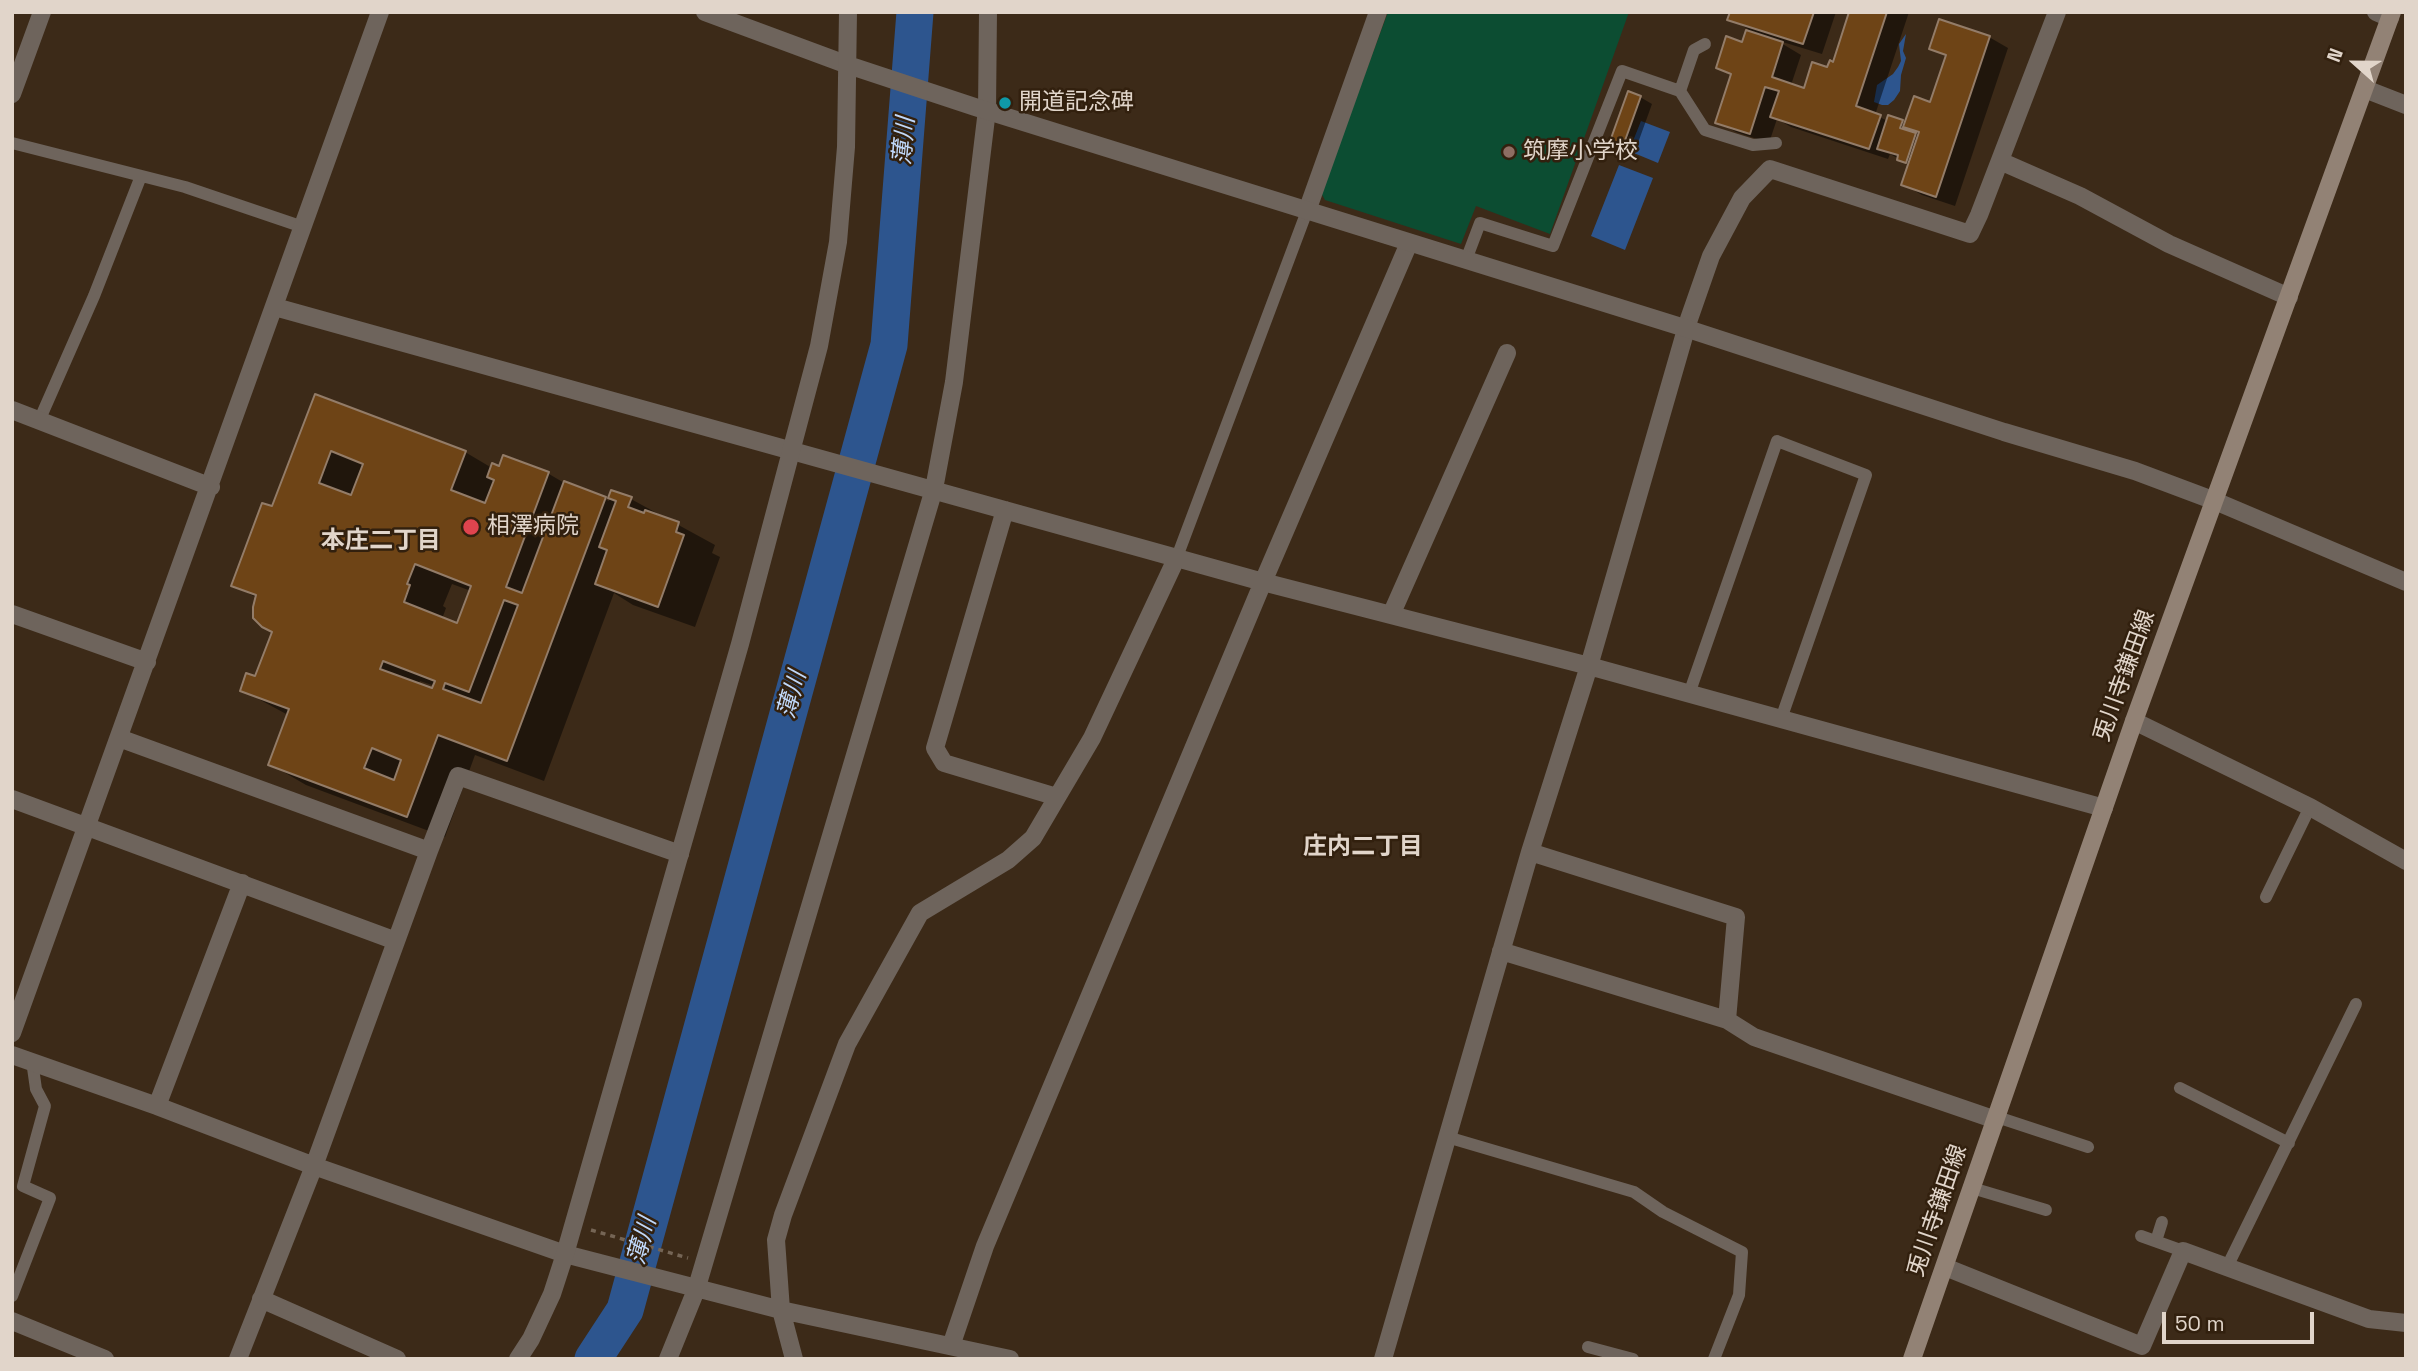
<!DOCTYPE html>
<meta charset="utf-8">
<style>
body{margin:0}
#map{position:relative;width:2418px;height:1371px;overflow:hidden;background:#3c2a18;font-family:"Space Grotesk",sans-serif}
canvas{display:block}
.frame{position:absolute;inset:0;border:14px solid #e1d5ca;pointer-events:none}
.north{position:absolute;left:2320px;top:28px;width:70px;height:70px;-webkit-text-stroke:5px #32200e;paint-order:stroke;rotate:291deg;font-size:19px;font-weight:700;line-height:28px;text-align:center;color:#e1d5ca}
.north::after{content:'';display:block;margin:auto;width:24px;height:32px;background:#e1d5ca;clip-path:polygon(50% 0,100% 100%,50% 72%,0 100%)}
.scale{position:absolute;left:2162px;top:1312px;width:152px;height:32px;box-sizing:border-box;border:4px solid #e1d5ca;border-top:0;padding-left:9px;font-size:21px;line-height:24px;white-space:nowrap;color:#e1d5ca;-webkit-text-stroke:5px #32200e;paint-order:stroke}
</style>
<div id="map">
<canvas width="2418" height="1371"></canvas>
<div class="frame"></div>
<div class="north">N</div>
<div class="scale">50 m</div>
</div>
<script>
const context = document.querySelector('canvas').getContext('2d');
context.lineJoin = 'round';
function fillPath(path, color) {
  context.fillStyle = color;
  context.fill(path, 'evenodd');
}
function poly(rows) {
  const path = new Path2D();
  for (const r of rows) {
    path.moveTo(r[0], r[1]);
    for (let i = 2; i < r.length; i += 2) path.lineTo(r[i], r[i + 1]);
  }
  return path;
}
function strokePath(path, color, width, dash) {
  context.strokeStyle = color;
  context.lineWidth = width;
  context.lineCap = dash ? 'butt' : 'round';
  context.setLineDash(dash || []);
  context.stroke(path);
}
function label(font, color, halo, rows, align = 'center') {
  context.font = font + ' "Space Grotesk","Noto Sans JP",sans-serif';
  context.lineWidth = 5;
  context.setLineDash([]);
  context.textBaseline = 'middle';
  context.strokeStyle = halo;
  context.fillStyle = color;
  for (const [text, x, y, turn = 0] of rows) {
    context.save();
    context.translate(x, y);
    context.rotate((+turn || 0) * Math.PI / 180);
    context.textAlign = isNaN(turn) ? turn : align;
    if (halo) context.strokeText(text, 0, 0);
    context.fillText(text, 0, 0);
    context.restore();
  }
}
const green = poly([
 [1388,12,1629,12,1550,234,1476,206,1461,244,1325,200,1321,193]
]);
const water = poly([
 [1906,34,1903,51,1906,58,1901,75,1900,91,1894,100,1888,105,1882,105,1874,102,1877,85,1893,74,1898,67,1901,61,1899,44],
 [1641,121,1670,132,1658,163,1629,151],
 [1619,165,1653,178,1625,250,1591,236]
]);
const shadow = poly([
 [1732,12,1836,12,1822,54,1776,40,1801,55,1791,85,1805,90,1834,64,1851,12,1909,12,1875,115,1888,121,1906,123,1932,104,1947,57,1931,48,1989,37,2008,48,1955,206,1922,195,1903,184,1910,165,1890,154,1888,159,1791,127,1777,119,1769,143,1736,132,1718,122,1732,76,1718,68,1743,44,1748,29,1730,19],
 [1640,97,1652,104,1634,154,1611,143],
 [316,396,465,452,492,468,500,468,504,457,549,474,566,484,609,501,612,492,631,499,715,545,712,553,720,557,695,627,633,605,614,593,544,781,475,755,445,837,306,785,270,764,288,715,242,690,256,679,274,632,257,598,233,585,273,509],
 [452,584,471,591,458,625,442,619,446,608,443,606],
 [420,681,435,686,433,691,418,685]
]);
const river = poly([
 [593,1359,625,1310,889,345,915,12]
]);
const building = poly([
 [1730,12,1814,12,1803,44,1727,20,1730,12],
 [1849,12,1887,12,1856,106,1881,115,1869,149,1770,117,1779,91,1765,87,1750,134,1715,123,1731,74,1716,68,1726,36,1742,42,1746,30,1783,42,1772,77,1804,88,1812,62,1827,67,1830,60,1833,62,1849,12],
 [1939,19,1990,36,1936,197,1901,185,1919,132,1903,127,1914,96,1930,102,1946,55,1929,49,1939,19],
 [1628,91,1641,96,1622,149,1609,144,1628,91],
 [1888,115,1903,120,1900,128,1916,133,1906,163,1897,160,1898,155,1877,149,1888,115],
 [315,394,466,451,451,490,485,503,494,480,487,477,492,463,499,466,503,455,549,472,506,587,522,593,564,481,606,497,507,761,438,735,407,817,268,765,289,709,240,691,246,673,255,676,272,632,262,627,253,618,253,607,256,595,231,586,262,503,272,506,315,394],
 [331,451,363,464,351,495,319,483,331,451],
 [415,564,471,586,457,623,404,602,410,585,407,584,415,564],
 [504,600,518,605,481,703,443,689,445,683,469,692,504,600],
 [383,661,435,681,432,688,380,669,383,661],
 [372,748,401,760,394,780,364,768,372,748],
 [611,490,632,497,628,507,644,513,645,510,679,522,676,532,684,535,658,607,595,584,607,550,599,547,616,501,608,498,611,490]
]);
const path = poly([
 [591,1230,688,1258]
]);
const service = poly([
 [1705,44,1694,50,1680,91,1705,130,1753,145,1776,143],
 [12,143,185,187,303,227],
 [1466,260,1480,223,1553,246,1622,71,1680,91],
 [39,421,94,296,141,176],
 [1177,557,1307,211],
 [1689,694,1777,441,1866,475,1781,719],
 [2266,897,2310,807],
 [2180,1088,2289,1143],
 [1997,1117,2088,1147],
 [1447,1137,1634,1192,1663,1212,1742,1252,1739,1295,1714,1359],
 [1972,1188,2046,1210],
 [2141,1236,2183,1251],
 [2156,1241,2162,1222],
 [2227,1267,2356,1004],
 [12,1296,50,1198,23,1186,45,1106,36,1089,32,1061],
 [1588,1347,1633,1359]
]);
const minor = poly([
 [705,12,848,65],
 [2376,12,2390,18],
 [2365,89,2406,105],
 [12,94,42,12],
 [2000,161,2080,196,2169,244,2289,297],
 [1307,211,1378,12],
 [275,307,1263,582,1589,666,2104,808],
 [12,410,211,487],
 [1005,510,935,748,944,763,1057,797],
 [12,614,147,662],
 [1391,615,1507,353],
 [2134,721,2310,807,2406,861],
 [119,738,429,851],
 [12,799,396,941],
 [1530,852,1736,917,1727,1020],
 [1501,951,1727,1020,1754,1037,1996,1120],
 [12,1033,380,12],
 [12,1055,157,1106,314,1166,565,1254,781,1310,1010,1359],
 [157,1106,242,883],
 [1945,1267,2142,1346,2183,1251,2369,1319,2406,1323],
 [261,1299,397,1359],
 [12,1321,105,1359],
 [951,1346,985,1246,1263,582,1409,243],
 [238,1359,314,1166,429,851,458,776,680,854],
 [668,1359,696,1290,934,489,954,382,987,110,988,12],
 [794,1359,781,1310,776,1240,783,1215,847,1044,920,913,1008,860,1033,838,1092,738,1177,557],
 [1383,1359,1530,852,1589,666,1689,319,1711,256,1742,198,1770,169,1970,234,1979,215,2057,12]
]);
const tertiary = poly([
 [848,65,975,107,1688,329,2004,432,2135,471,2215,501,2406,582],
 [518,1359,531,1339,552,1294,565,1254,740,644,819,346,838,242,846,147,848,12]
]);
const secondary = poly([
 [1912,1359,2134,721,2392,12]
]);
const markers = [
 [1005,103,7,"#0f9aa8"],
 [1509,152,7,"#8d6e63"],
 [471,527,9,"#e0444e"]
];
const poiNames = [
 ["開道記念碑",1019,103],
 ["筑摩小学校",1523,152],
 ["相澤病院",487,527]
];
const streetNames = [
 ["兎川寺鎌田線",2125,676,-70],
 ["兎川寺鎌田線",1938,1211,-71]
];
const waterNames = [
 ["薄川",905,141,-85],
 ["薄川",793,695,-75],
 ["薄川",643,1241,-75]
];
const neighbourhoodNames = [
 ["本庄二丁目",381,541],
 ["庄内二丁目",1363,847]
];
fillPath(green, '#0c4d32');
fillPath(water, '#2d558e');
fillPath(shadow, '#0007');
strokePath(river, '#2d558e', 37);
fillPath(building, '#6e4416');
strokePath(building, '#937c68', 2);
strokePath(path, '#756555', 3.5, [5, 5]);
strokePath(service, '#6e645c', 12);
strokePath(minor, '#6e645c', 18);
strokePath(tertiary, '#6e645c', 18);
strokePath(secondary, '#928275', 18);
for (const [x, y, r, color] of markers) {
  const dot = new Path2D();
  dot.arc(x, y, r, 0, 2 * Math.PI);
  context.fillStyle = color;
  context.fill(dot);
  strokePath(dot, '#32200e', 2.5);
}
label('23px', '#e1d5ca', '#32200e', poiNames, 'left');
label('23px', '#e1d5ca', '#32200e', streetNames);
label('italic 24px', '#c0d8fa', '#32200e', waterNames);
label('bold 24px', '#e1d5ca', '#32200e', neighbourhoodNames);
</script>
